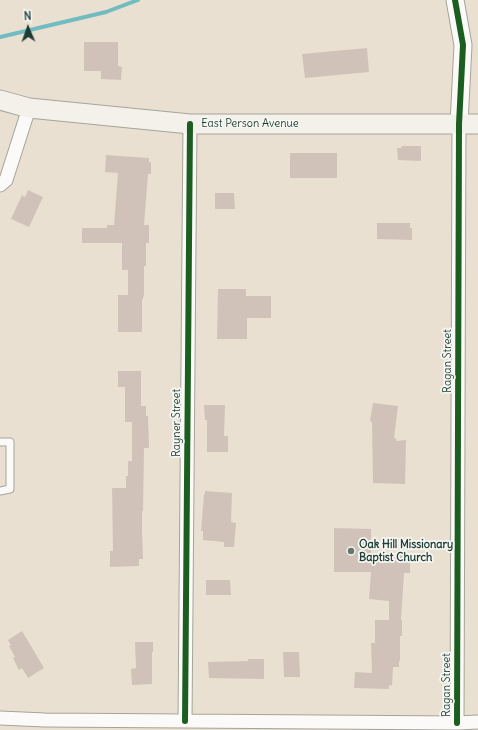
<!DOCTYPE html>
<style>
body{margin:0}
#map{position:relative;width:478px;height:730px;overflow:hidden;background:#e9e0d2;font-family:Delius,sans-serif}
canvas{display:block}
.north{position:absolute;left:8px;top:8px;width:40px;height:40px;-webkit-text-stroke:3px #f6f6f2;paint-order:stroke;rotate:358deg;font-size:11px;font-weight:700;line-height:16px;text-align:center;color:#1f3d34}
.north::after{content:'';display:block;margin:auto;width:14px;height:18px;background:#1f3d34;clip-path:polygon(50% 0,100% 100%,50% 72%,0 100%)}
</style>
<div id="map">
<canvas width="478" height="730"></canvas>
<div class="north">N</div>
</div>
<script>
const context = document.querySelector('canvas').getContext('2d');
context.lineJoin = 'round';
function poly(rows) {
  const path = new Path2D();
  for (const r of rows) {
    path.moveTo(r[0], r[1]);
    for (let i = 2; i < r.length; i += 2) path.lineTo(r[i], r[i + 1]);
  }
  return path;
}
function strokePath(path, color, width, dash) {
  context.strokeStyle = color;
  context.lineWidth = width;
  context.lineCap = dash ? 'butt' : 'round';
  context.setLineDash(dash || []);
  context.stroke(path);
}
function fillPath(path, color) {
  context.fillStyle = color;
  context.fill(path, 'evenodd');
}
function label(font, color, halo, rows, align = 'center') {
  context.font = font + ' Delius,sans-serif';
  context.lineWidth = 3.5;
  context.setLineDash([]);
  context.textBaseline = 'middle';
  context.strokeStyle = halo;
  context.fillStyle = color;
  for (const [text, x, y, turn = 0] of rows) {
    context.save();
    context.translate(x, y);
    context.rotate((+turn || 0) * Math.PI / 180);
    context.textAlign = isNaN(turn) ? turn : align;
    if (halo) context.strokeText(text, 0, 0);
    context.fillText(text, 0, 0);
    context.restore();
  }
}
const stream = poly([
 [0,37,106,12,138,0]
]);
const building = poly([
 [84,42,118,42,118,66,122,67,121,80,101,79,101,71,84,71],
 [367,48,369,72,305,78,302,54],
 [402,146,421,146,421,161,398,160,397,148,401,148],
 [290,153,337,153,337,178,290,178],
 [106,155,149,158,149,162,151,162,151,174,148,174,144,225,149,225,149,243,146,243,146,266,144,266,144,294,143,299,142,299,142,332,118,332,118,295,128,295,128,270,122,270,122,243,82,243,82,228,107,228,107,225,114,225,118,173,105,172],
 [28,190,43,197,29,227,11,219,22,195,25,197],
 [215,193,234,193,235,209,215,209],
 [377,223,410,223,410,228,412,228,412,240,377,239],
 [218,289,246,289,246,296,271,296,271,318,247,318,247,339,217,339],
 [118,371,141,371,141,406,146,406,146,416,148,416,149,446,149,448,144,448,144,449,143,511,142,511,142,532,143,559,139,559,139,566,110,567,110,551,113,551,112,488,126,488,126,476,128,476,128,461,132,461,132,422,125,422,125,387,118,387],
 [373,403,398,406,394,438,396,438,396,441,406,440,405,484,373,483,372,422,370,421],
 [204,405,225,405,224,436,228,436,228,452,207,452,207,420,205,420],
 [205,491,232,493,231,522,236,523,234,547,224,547,224,542,203,540,203,531,201,531,204,494,205,494],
 [334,528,371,529,371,553,379,553,379,555,410,555,410,573,404,573,401,620,402,620,402,636,400,636,400,661,399,661,399,667,393,667,392,686,389,685,389,689,354,688,355,672,372,673,371,643,375,643,375,620,389,620,389,601,369,599,371,572,334,572],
 [206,580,230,580,231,595,206,595],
 [22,631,44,668,28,678,22,668,19,670,13,658,15,657,9,646,11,645,8,640],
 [135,642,153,642,153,652,152,652,152,684,132,685,131,669,136,668],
 [283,652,299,652,300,677,284,677],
 [248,659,264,659,264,679,209,678,208,662,248,661]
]);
const service = poly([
 [0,442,10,442,10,489,0,491]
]);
const minor = poly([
 [0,185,6,180,29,108],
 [0,718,45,720,185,721,457,723,478,722],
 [185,721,190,124],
 [457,723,459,124]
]);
const tertiary = poly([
 [455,0,463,45,459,124]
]);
const secondary = poly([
 [0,100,29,108,190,124,478,124]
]);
const cycleway = poly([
 [455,0,463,45,459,124,457,723],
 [185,721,190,124]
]);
const markers = [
 [351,551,4,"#66766b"]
];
const streetNames = [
 ["East Person Avenue",250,124],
 ["Ragan Street",448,361,-90],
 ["Rayner Street",177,423,-90],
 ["Ragan Street",447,685,-90]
];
const poiNames = [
 ["Oak Hill Missionary",359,545],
 ["Baptist Church",359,558]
];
strokePath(stream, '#70bcc0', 4);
fillPath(building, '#d0c2b8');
strokePath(service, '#a5a49a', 9);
strokePath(minor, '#a5a49a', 15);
strokePath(tertiary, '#a5a49a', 19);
strokePath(secondary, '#a5a49a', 21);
strokePath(service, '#fcfaf8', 7);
strokePath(minor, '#fcfaf8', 13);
strokePath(tertiary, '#fcfaf8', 17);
strokePath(secondary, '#f4f0ea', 19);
strokePath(cycleway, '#1b5e20', 6);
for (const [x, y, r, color] of markers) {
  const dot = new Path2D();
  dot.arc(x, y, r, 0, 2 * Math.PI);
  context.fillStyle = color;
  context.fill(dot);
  strokePath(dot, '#f6f6f2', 1.5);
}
label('11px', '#1f3d34', '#f6f6f2', streetNames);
label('bold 11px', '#1f3d34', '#f6f6f2', poiNames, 'left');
</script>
